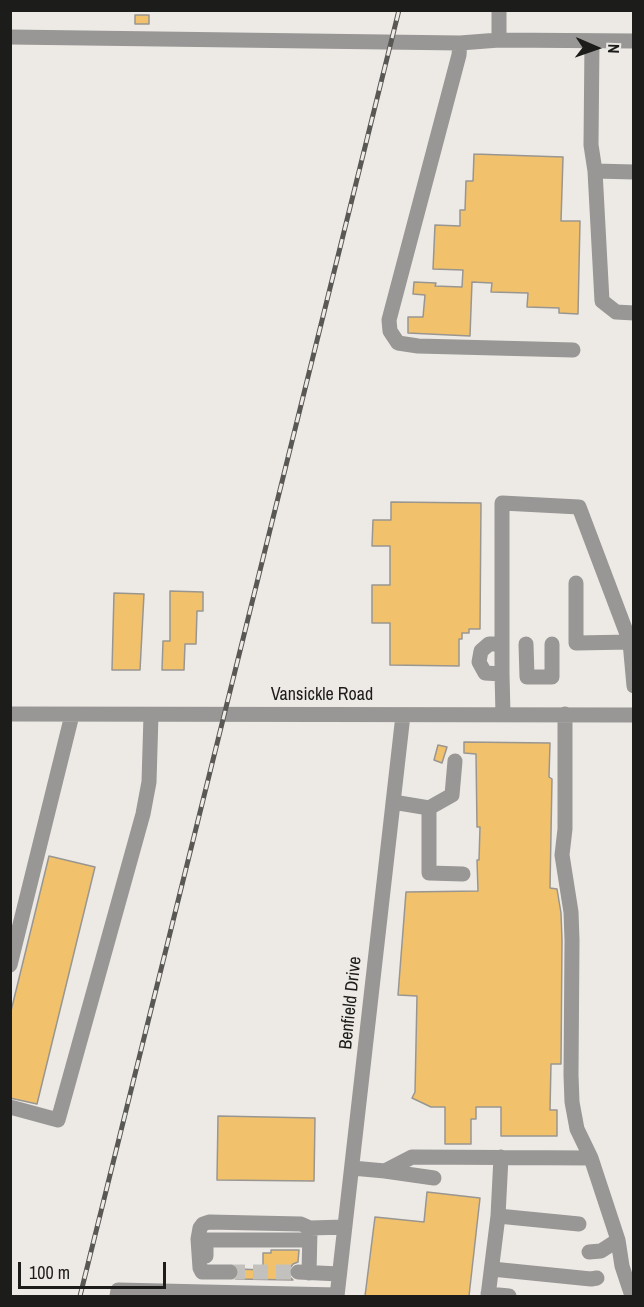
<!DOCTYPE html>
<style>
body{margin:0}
#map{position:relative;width:644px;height:1307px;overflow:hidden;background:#edeae6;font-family:"Archivo Narrow",sans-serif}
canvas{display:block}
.frame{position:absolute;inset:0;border:12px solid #1c1c1a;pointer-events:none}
.north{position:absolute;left:566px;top:18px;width:60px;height:60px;-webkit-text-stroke:4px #edeae6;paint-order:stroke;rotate:92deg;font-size:16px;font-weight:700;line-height:24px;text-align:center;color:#1c1c1a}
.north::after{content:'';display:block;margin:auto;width:21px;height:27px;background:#1c1c1a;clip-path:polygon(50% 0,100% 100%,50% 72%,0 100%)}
.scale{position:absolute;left:18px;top:1262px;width:148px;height:27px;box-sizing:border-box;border:3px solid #1c1c1a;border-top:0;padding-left:8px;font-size:18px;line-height:21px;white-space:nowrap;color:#1c1c1a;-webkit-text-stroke:4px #edeae6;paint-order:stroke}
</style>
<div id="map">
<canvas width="644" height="1307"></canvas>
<div class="frame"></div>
<div class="north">N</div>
<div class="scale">100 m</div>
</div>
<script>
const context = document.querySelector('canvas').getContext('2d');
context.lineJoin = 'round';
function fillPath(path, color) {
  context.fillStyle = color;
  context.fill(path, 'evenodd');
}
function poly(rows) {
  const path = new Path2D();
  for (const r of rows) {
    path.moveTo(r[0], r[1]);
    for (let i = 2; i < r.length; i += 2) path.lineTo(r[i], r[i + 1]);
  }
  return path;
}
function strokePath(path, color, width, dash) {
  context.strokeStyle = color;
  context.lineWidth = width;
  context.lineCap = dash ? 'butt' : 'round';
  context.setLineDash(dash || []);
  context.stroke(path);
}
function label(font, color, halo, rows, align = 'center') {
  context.font = font + ' "Archivo Narrow",sans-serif';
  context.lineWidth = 4.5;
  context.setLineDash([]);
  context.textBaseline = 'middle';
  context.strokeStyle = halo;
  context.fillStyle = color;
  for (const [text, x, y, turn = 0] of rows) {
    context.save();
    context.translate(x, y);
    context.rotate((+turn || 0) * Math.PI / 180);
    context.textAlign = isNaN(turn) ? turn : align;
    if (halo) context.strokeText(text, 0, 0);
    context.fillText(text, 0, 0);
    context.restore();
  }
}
const building = poly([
 [135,15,149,15,149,24,135,24,135,15],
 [474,154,563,157,561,221,580,221,578,314,559,313,559,308,527,307,528,293,491,292,492,283,472,282,470,336,408,333,408,317,423,317,425,295,413,294,414,282,436,283,435,286,462,287,463,270,433,269,435,225,460,226,460,210,465,210,466,181,473,181,474,154],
 [391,502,481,503,480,629,469,629,469,633,462,633,462,639,459,639,459,666,390,665,390,623,372,623,372,585,390,585,390,546,372,546,373,520,391,520,391,502],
 [170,591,203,592,203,611,197,611,196,644,185,644,184,670,162,670,163,641,170,641,170,591],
 [114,593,144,594,140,670,112,670,114,593],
 [464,742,550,743,549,777,552,779,550,888,557,889,561,913,562,940,561,1064,551,1064,550,1110,557,1110,557,1136,501,1136,501,1107,476,1107,476,1119,471,1119,471,1144,445,1144,445,1107,431,1107,412,1098,415,1092,417,996,398,995,406,892,478,891,477,860,479,860,480,827,477,827,476,754,464,753,464,742],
 [438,745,447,747,442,763,434,760,438,745],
 [49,856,95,867,37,1104,10,1098,10,1015,49,856],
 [218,1116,315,1118,314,1181,217,1180,218,1116],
 [427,1192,480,1198,469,1296,365,1296,375,1217,424,1222,427,1192],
 [271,1250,299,1250,298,1262,293,1264,288,1271,289,1276,293,1280,236,1279,239,1276,239,1269,263,1270,263,1253,271,1253,271,1250]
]);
const minorTunnel = poly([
 [230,1272,298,1272]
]);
const minor = poly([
 [10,37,460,43,499,40,634,41],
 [499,40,499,10],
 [592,41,591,145,595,171,602,301,616,312,634,313],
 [460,43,459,55,389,320,390,331,398,343,418,346,573,350],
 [595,171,634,172],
 [630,642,634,686],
 [501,644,489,644,481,651,479,662,485,673,502,674,502,503,579,507,630,642,576,643,576,583],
 [526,644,527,677,552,677,552,644],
 [502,674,503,714],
 [10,714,634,715],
 [565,714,565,829,562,855,571,912,572,940,571,1075,572,1102,577,1129,591,1158],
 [393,802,429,808,429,873,463,874],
 [429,808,452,795,455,761],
 [10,965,72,715],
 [10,1107,58,1120,143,814,149,782,151,715],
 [352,1168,385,1171,412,1157,591,1158,618,1240,622,1266,632,1296],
 [385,1171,434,1178],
 [498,1216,579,1224],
 [589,1252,601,1251,618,1240],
 [206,1256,206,1240,309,1240],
 [492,1269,591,1279,597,1278],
 [230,1272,202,1272,200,1268,198,1239,200,1228,203,1224,209,1222,301,1224,310,1228,345,1227],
 [298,1272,339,1274],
 [309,1273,310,1231],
 [488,1294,509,1296],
 [117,1296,118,1290,337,1295],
 [337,1296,403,715],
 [488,1296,498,1216,501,1157]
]);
const rail = poly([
 [80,1296,399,10]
]);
const streetNames = [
 ["Vansickle Road",322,695],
 ["Benfield Drive",351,1003,-84]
];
fillPath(building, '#f1c26b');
strokePath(building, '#999692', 1.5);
strokePath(minorTunnel, '#c3c1bd', 15, [15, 8]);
strokePath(minor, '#989795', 15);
strokePath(rail, '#595855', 5);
strokePath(rail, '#edeae6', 3, [9]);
label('18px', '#1c1c1a', '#edeae6', streetNames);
</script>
